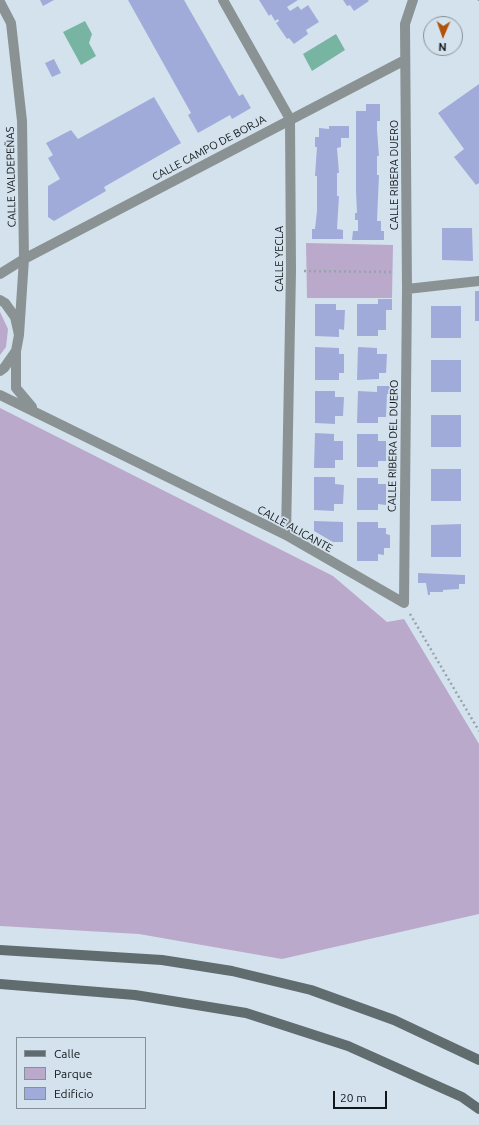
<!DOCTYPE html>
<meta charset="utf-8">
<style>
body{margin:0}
#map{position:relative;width:479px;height:1125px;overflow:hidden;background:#d4e2ed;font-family:Ubuntu,sans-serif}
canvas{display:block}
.legend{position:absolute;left:16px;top:1037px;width:130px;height:72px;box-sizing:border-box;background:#d4e2ed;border:1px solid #869099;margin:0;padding:5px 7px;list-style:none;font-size:12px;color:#11161a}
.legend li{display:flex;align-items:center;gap:8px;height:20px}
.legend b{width:20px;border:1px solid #869099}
.north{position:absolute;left:423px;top:16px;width:40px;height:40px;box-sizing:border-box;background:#d4e2ed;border:1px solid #869099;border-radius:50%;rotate:182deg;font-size:11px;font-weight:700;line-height:16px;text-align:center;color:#11161a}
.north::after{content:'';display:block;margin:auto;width:14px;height:18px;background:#b25209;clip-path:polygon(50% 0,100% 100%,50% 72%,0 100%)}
.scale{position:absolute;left:333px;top:1091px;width:54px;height:18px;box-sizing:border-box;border:2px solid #11161a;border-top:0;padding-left:5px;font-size:12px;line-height:14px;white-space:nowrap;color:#11161a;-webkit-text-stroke:3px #d4e2ed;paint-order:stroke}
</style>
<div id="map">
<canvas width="479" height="1125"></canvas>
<ul class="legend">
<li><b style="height:5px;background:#616c6e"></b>Calle</li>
<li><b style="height:11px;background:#bba9cb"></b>Parque</li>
<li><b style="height:11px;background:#a1abda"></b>Edificio</li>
</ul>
<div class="north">N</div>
<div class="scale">20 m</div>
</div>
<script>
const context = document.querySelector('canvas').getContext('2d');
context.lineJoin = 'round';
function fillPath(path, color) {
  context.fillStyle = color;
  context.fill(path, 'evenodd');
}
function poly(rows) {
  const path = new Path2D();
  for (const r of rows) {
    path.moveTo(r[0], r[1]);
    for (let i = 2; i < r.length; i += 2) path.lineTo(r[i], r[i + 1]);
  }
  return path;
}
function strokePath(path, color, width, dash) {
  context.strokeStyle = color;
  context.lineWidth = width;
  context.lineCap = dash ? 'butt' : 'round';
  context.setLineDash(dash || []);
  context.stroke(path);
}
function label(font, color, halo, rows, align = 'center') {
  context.font = font + ' Ubuntu,sans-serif';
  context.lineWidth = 3.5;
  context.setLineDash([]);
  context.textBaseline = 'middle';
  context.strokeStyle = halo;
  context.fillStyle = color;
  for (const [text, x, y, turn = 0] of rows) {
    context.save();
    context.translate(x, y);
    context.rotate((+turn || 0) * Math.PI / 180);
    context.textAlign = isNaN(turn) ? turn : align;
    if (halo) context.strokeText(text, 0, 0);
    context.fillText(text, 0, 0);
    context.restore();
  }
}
const green = poly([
 [306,243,393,245,392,298,307,298],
 [0,312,8,329,6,347,0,355],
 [0,408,333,576,387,622,404,619,479,744,479,914,282,959,139,934,0,926]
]);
const water = poly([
 [85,21,92,34,89,43,96,56,81,65,63,32],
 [336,34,345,50,312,71,303,54]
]);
const building = poly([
 [40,0,54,0,43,6],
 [128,0,184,0,239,96,243,94,251,108,232,119,230,115,198,133,188,115,191,113],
 [259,0,298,0,287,7,290,11,298,6,301,10,308,5,319,22,306,30,308,34,294,44,289,38,287,39,276,23,279,21,278,19,275,21,271,14,269,16],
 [343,0,368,0,369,1,354,11,350,5,347,6],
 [54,59,61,73,52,77,45,63],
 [479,84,479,183,476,185,454,157,464,149,438,113],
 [154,97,181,143,104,187,106,191,54,221,48,217,48,186,60,179,48,158,53,155,46,143,71,130,78,139],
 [366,104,380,104,380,121,377,121,377,130,379,156,377,156,377,175,379,175,377,221,381,221,381,231,384,231,384,240,352,240,353,231,358,231,358,220,355,220,355,213,357,213,356,191,356,111,366,111],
 [329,126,349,126,349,138,341,138,341,147,337,148,339,173,337,173,337,196,339,196,337,229,343,230,343,239,312,239,312,229,315,229,317,211,317,176,315,176,317,147,315,147,315,137,319,137,319,128,329,129],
 [442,228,472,228,473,261,442,260],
 [475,291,479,291,479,321,475,321],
 [378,299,392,299,392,310,386,310,386,330,378,330,378,336,357,336,357,304,378,304],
 [315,304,336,304,336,310,345,310,344,330,339,329,339,337,315,336],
 [431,306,461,306,461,338,431,338],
 [315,347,339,348,339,354,344,354,344,373,339,373,339,380,315,380],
 [358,347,377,348,377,354,387,354,386,373,379,373,379,379,357,380],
 [431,360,461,360,461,392,431,392],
 [377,386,392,386,391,395,387,394,386,417,378,417,378,423,357,423,358,391,377,392],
 [315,391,335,391,335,397,344,397,343,416,335,416,335,424,315,423],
 [431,415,461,415,461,447,431,447],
 [315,433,334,434,334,441,343,441,343,460,335,460,335,468,314,468],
 [357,434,378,434,378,441,386,441,386,461,378,461,378,467,357,467],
 [431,469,461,469,461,501,431,501],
 [314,477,335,477,335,484,344,485,343,504,334,504,334,511,314,510],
 [357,478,378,478,378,484,386,484,386,505,378,504,378,510,357,510],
 [314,521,343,522,343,542,333,542,314,531],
 [357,522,378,522,378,528,386,528,386,534,390,535,390,548,384,548,384,555,378,554,378,561,357,561],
 [461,524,461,557,431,557,431,525],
 [418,573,465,575,465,584,459,584,459,589,443,590,443,592,430,592,430,595,428,595,426,583,418,583]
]);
const path = poly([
 [479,0,479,1],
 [304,271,393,272],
 [410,614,479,731]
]);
const minor = poly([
 [223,0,290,119,291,271,286,535],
 [0,2,11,23,22,121,24,259,19,335],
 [0,274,24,259,405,60],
 [407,289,479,281],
 [0,300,5,303,15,317,19,335,16,351,4,368,0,371],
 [16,351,16,388,32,407],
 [0,395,286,535,404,603,407,289,405,24,413,0]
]);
const secondary = poly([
 [0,950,162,960,232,971,311,990,394,1020,479,1060],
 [0,984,135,995,246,1013,348,1046,462,1097,479,1109]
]);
const streetNames = [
 ["CALLE CAMPO DE BORJA",209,148,-28],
 ["CALLE RIBERA DUERO",394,175,-90],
 ["CALLE VALDEPEÑAS",11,177,-91],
 ["CALLE YECLA",279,259,-90],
 ["CALLE RIBERA DEL DUERO",393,446,-89],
 ["CALLE ALICANTE",295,529,29]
];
fillPath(green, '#bba9cb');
fillPath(water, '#77b4a2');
fillPath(building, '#a1abda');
strokePath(path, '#98a4ac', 2.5, [2, 3]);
strokePath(minor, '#8a9293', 10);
strokePath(secondary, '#616c6e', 10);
label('11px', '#11161a', '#d4e2ed', streetNames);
</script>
